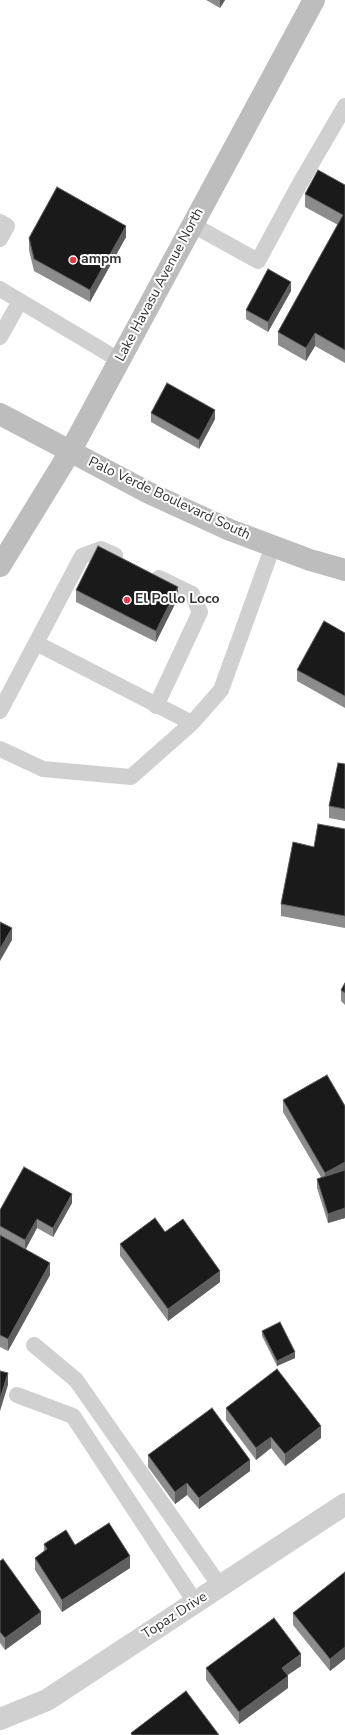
<!DOCTYPE html>
<style>
body{margin:0}
canvas{display:block;background:#fff}
</style>
<canvas width="345" height="1735"></canvas>
<script>
const context = document.querySelector('canvas').getContext('2d');
context.lineJoin = 'round';
function poly(rows) {
  const path = new Path2D();
  for (const r of rows) {
    path.moveTo(r[0], r[1]);
    for (let i = 2; i < r.length; i += 2) path.lineTo(r[i], r[i + 1]);
  }
  return path;
}
function strokePath(path, color, width, dash) {
  context.strokeStyle = color;
  context.lineWidth = width;
  context.lineCap = dash ? 'butt' : 'round';
  context.setLineDash(dash || []);
  context.stroke(path);
}
function fillPath(path, color) {
  context.fillStyle = color;
  context.fill(path, 'evenodd');
}
function label(font, color, halo, rows, align = 'center') {
  context.font = font + ' "Nunito Sans",sans-serif';
  context.lineWidth = 4;
  context.setLineDash([]);
  context.textBaseline = 'middle';
  context.strokeStyle = halo;
  context.fillStyle = color;
  for (const [text, x, y, turn = 0] of rows) {
    context.save();
    context.translate(x, y);
    context.rotate((+turn || 0) * Math.PI / 180);
    context.textAlign = isNaN(turn) ? turn : align;
    if (halo) context.strokeText(text, 0, 0);
    context.fillText(text, 0, 0);
    context.restore();
  }
}
const service = poly([
 [0,222,7,226,0,239],
 [193,225,258,261,299,185,345,106],
 [0,289,20,301],
 [0,337,20,301,119,360],
 [36,643,82,556,101,549,115,555],
 [156,706,200,612,192,594,159,578],
 [0,711,36,643,192,723],
 [0,749,43,769,131,777,192,723,221,690,273,546],
 [34,1345,76,1380,220,1586],
 [17,1395,73,1416,195,1602]
]);
const minor = poly([
 [0,1719,47,1700,345,1504]
]);
const secondary = poly([
 [0,414,149,493,230,530,310,560,345,570],
 [0,566,70,452,314,0]
]);
const wall = poly([
 [206,0,225,0,220,8],
 [345,185,345,363,315,346,306,361,278,345,278,332,338,225,305,207,305,194],
 [126,237,90,302,34,271,29,250,29,238],
 [291,291,268,332,246,319,246,310],
 [151,413,215,419,199,449,151,422],
 [76,590,178,598,156,642,76,602],
 [345,633,345,708,297,681,297,670],
 [345,764,345,821,329,818,329,806],
 [345,829,345,928,281,916,281,904,314,847],
 [345,983,345,1005,341,1001,341,990],
 [283,1100,345,1106,345,1218,328,1223,317,1188,317,1179,321,1177,283,1112],
 [72,1203,53,1237,37,1228,26,1249,50,1275,8,1351,0,1347,0,1210],
 [165,1232,220,1282,168,1321,120,1256,120,1244],
 [262,1331,295,1358,277,1366,262,1336],
 [226,1408,321,1438,285,1466,271,1448,256,1460,226,1420],
 [148,1455,250,1471,199,1509,187,1495,175,1504,148,1467],
 [44,1544,75,1545,130,1568,62,1612,35,1570,35,1558,44,1552],
 [0,1561,41,1624,5,1650,0,1643],
 [345,1572,345,1659,330,1671,293,1625,293,1613],
 [301,1666,287,1675,288,1688,239,1724,206,1680,206,1668]
]);
const shadedWall = poly([
 [220,0,225,0,220,8],
 [126,226,126,237,90,302,90,290],
 [291,282,291,291,268,332,268,322],
 [315,333,315,346,306,361,306,348],
 [215,410,215,419,199,449,199,440],
 [178,587,178,598,156,642,156,631],
 [12,928,12,940,0,961,0,949],
 [345,1162,345,1174,325,1185,325,1173],
 [72,1194,72,1203,53,1237,53,1228],
 [345,1208,345,1218,328,1223,328,1214],
 [37,1219,37,1228,25,1250,25,1240],
 [50,1263,50,1275,8,1351,8,1339],
 [220,1271,220,1282,168,1321,168,1309],
 [295,1352,295,1358,277,1366,277,1361],
 [8,1373,8,1385,0,1411,0,1399],
 [321,1426,321,1438,285,1466,285,1454],
 [271,1437,271,1448,256,1460,256,1448],
 [250,1460,250,1471,199,1509,199,1498],
 [187,1483,187,1495,175,1504,175,1492],
 [130,1556,130,1568,62,1612,62,1600],
 [41,1612,41,1624,5,1650,5,1638],
 [345,1647,345,1659,330,1671,330,1659],
 [301,1654,301,1666,282,1679,282,1668],
 [288,1676,288,1688,239,1724,239,1712]
]);
const building = poly([
 [318,170,345,185,345,350,315,333,306,348,278,332,343,215,305,194,318,170],
 [57,187,126,226,90,290,34,259,29,238,57,187],
 [268,269,291,282,268,322,246,310,268,269],
 [167,383,215,410,199,440,151,413,167,383],
 [98,546,178,587,156,631,76,590,98,546],
 [324,621,345,633,345,696,297,670,324,621],
 [338,763,345,764,345,809,329,806,338,763],
 [318,824,345,829,345,916,281,904,293,842,314,847,318,824],
 [0,922,12,928,0,949,0,922],
 [345,983,345,993,341,990,345,983],
 [327,1075,345,1106,345,1162,325,1173,283,1100,327,1075],
 [24,1167,72,1194,53,1228,37,1219,25,1240,0,1226,0,1210,24,1167],
 [345,1170,345,1208,328,1214,317,1179,345,1170],
 [155,1218,165,1232,183,1219,220,1271,168,1309,120,1244,155,1218],
 [0,1235,50,1263,8,1339,0,1335,0,1235],
 [280,1322,295,1352,277,1361,262,1331,280,1322],
 [277,1369,321,1426,285,1454,271,1437,256,1448,226,1408,277,1369],
 [0,1371,8,1373,0,1399,0,1371],
 [212,1408,250,1460,199,1498,187,1483,175,1492,148,1455,212,1408],
 [109,1523,130,1556,62,1600,35,1558,47,1549,44,1544,66,1530,75,1545,109,1523],
 [3,1559,41,1612,5,1638,0,1632,0,1561,3,1559],
 [345,1572,345,1647,330,1659,293,1613,345,1572],
 [274,1618,301,1654,282,1668,288,1676,239,1712,206,1668,274,1618],
 [186,1691,219,1735,132,1735,131,1733,186,1691]
]);
const markers = [
 [73,260,4,"#e63946"],
 [127,600,4,"#e63946"]
];
const poiNames = [
 ["ampm",81,260],
 ["El Pollo Loco",135,600]
];
const streetNames = [
 ["Lake Havasu Avenue North",160,285,-62],
 ["Palo Verde Boulevard South",169,499,25],
 ["Topaz Drive",175,1616,-33]
];
strokePath(service, '#d0d0d0', 16);
strokePath(minor, '#d0d0d0', 22);
strokePath(secondary, '#bdbdbd', 22);
fillPath(wall, '#8c8c8c');
fillPath(shadedWall, '#5f5f5f');
fillPath(building, '#1a1a1a');
strokePath(building, '#5f5f5f', 1);
for (const [x, y, r, color] of markers) {
  const dot = new Path2D();
  dot.arc(x, y, r, 0, 2 * Math.PI);
  context.fillStyle = color;
  context.fill(dot);
  strokePath(dot, '#fff', 1.5);
}
label('bold 14px', '#333', '#fff', poiNames, 'left');
label('14px', '#333', '#fff', streetNames);
</script>
